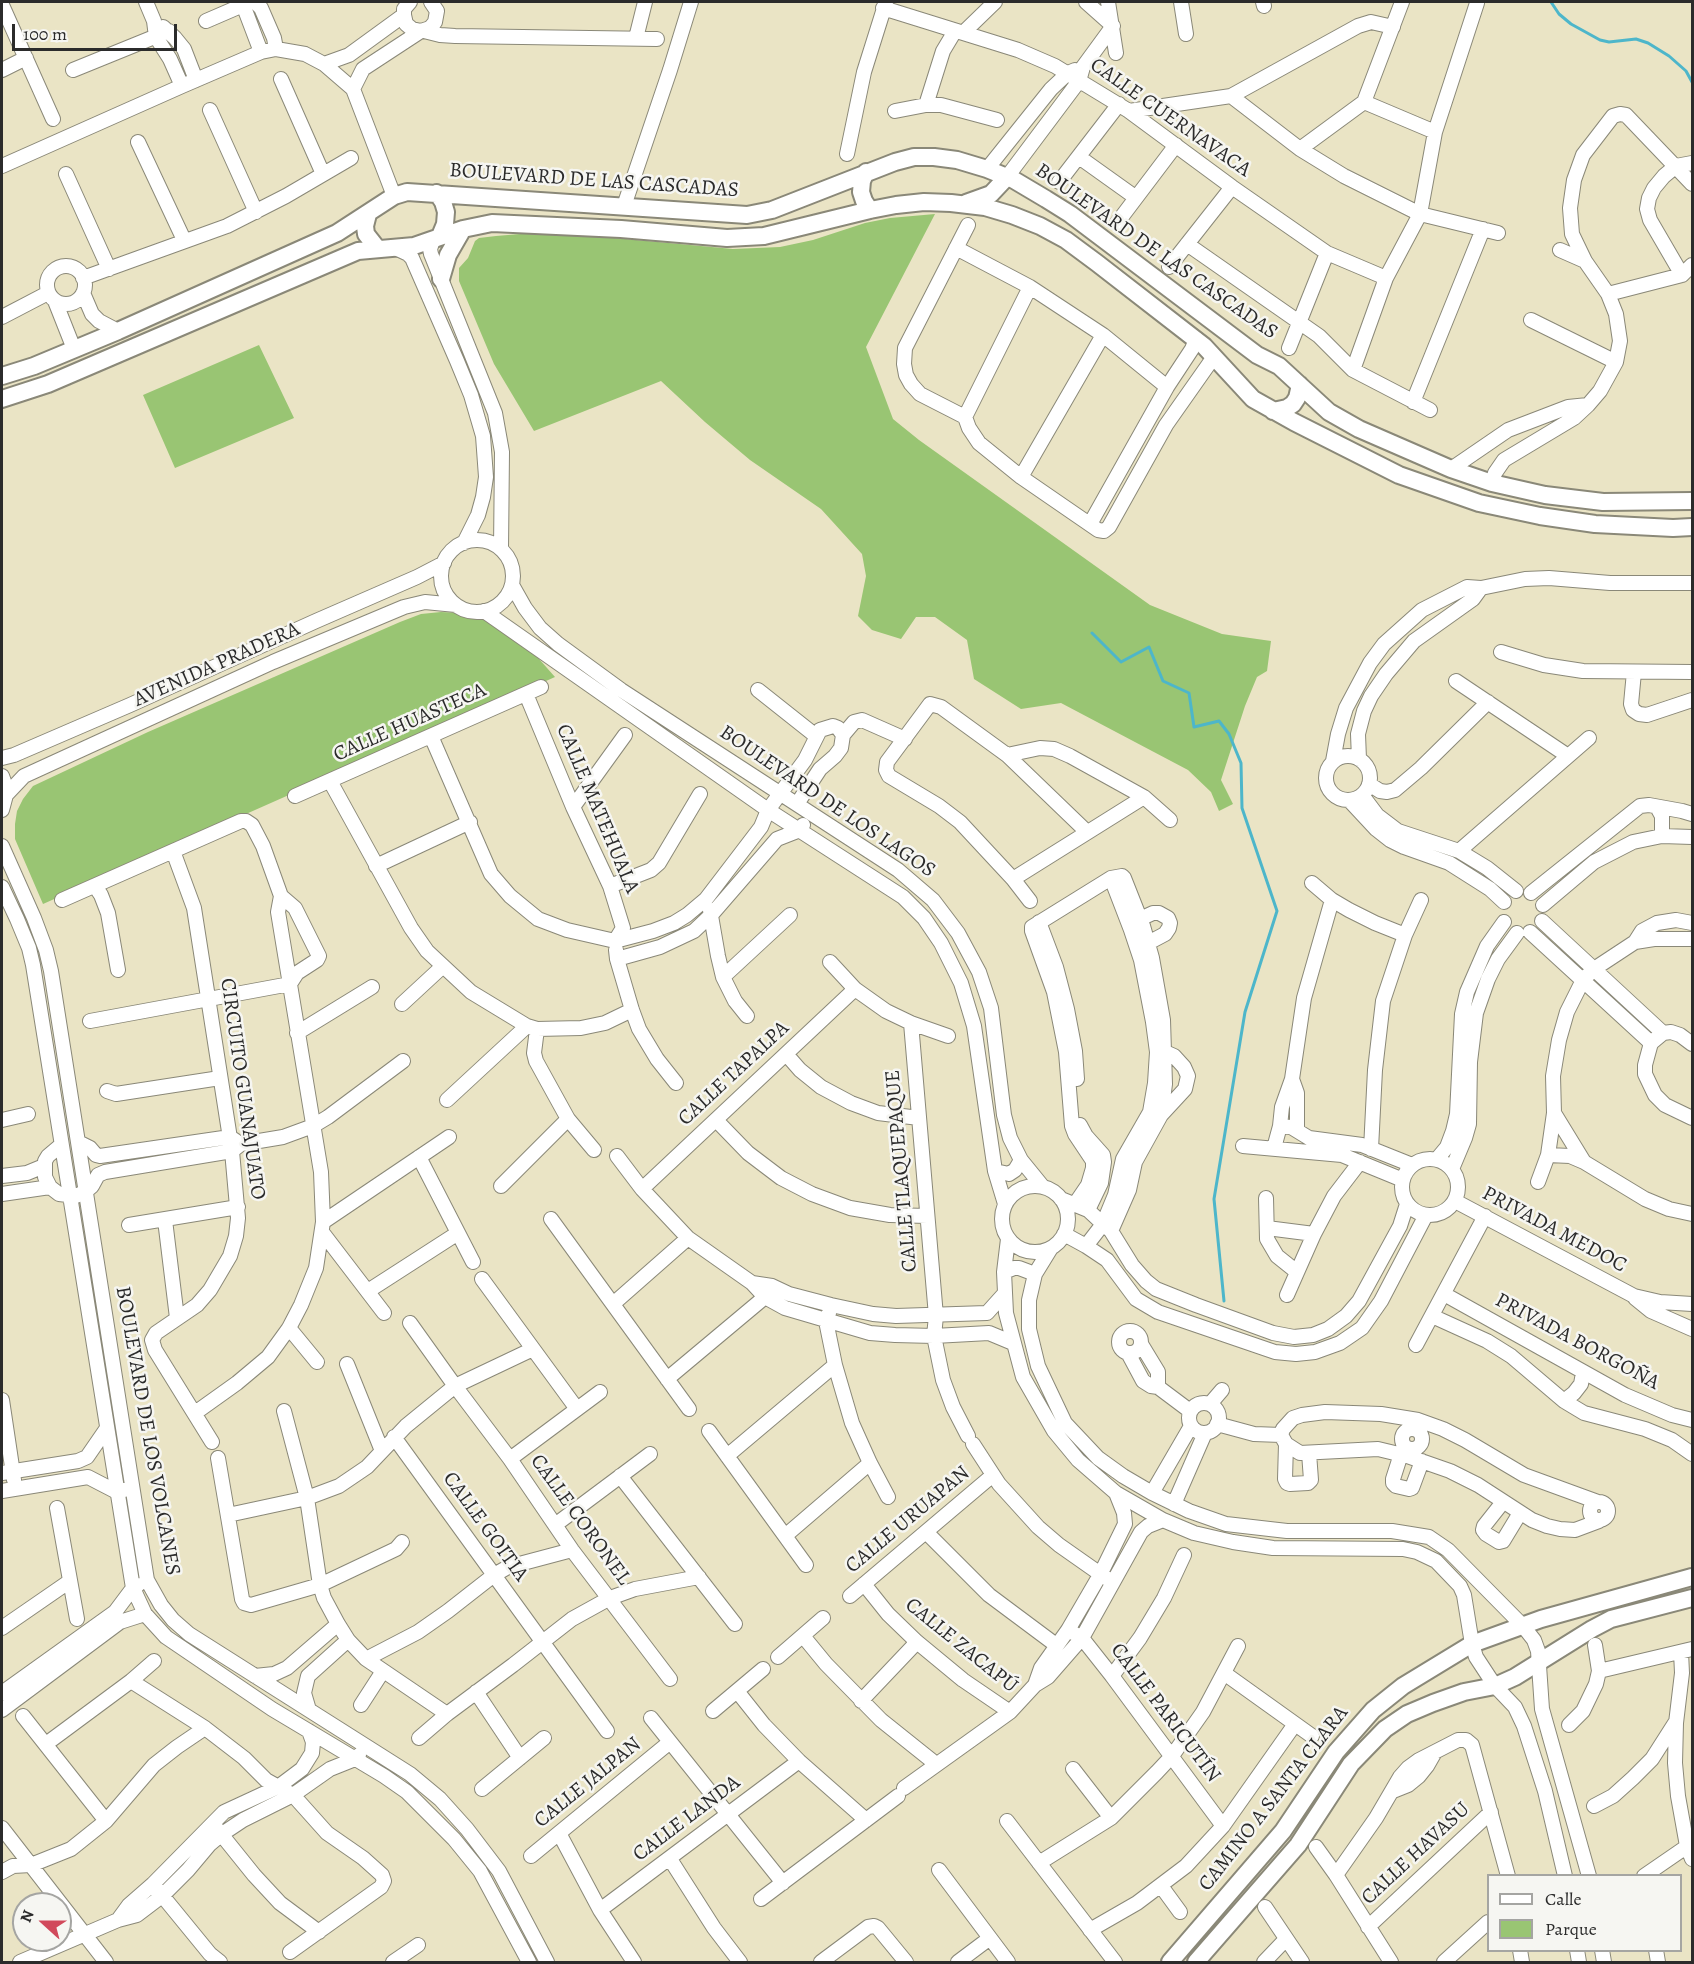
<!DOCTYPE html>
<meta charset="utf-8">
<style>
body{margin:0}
#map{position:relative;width:1694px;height:1964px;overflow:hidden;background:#eae4c5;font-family:Alegreya,serif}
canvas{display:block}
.frame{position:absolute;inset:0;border:3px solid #2b2b2b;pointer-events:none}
.legend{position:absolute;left:1487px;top:1874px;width:195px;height:78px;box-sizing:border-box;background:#f6f6f2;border:2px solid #a5a5a2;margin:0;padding:8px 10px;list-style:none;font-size:18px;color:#2b2b2b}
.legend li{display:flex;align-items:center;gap:12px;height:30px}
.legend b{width:30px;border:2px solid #a5a5a2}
.north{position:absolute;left:12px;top:1892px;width:60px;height:60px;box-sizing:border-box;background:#f6f6f2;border:2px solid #a5a5a2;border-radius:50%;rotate:291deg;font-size:16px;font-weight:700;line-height:24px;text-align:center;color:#2b2b2b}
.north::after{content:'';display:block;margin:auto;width:21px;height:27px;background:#d1495b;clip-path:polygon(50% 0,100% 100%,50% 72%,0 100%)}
.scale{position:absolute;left:12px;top:24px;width:165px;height:27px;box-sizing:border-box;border:3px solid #2b2b2b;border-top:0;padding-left:8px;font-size:18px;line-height:21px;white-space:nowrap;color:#2b2b2b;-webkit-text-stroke:4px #f6f6f2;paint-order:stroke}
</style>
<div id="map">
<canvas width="1694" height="1964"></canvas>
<div class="frame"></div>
<ul class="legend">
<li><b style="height:8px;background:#fff"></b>Calle</li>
<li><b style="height:16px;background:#99c573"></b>Parque</li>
</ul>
<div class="north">N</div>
<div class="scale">100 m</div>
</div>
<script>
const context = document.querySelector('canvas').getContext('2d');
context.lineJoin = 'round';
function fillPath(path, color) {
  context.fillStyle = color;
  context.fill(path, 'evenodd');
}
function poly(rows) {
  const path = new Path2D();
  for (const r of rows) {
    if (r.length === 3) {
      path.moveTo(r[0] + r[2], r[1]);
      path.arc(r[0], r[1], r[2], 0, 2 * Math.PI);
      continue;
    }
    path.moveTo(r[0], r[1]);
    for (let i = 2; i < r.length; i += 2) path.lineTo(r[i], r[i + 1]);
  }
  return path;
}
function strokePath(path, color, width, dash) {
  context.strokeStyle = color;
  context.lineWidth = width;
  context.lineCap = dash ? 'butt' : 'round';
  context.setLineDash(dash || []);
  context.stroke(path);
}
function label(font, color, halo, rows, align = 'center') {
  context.font = font + ' Alegreya,serif';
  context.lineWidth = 5;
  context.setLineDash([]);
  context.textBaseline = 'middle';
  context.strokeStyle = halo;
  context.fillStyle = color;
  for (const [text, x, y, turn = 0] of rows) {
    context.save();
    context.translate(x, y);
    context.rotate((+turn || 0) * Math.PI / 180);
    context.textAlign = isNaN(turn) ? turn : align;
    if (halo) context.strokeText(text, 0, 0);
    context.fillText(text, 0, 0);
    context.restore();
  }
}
const green = poly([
 [935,214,866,347,893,419,919,440,1150,605,1222,634,1271,641,1267,671,1257,677,1245,706,1221,780,1233,804,1219,811,1211,792,1188,770,1061,703,1021,709,974,679,967,640,935,617,916,617,901,639,872,630,858,616,866,576,862,554,821,509,750,460,705,422,661,381,534,431,494,364,459,281,459,268,468,258,475,241,479,238,496,236,532,233,572,234,733,249,780,247,813,240,865,223,890,218],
 [259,345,294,418,175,468,143,395],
 [441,612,461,613,482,618,524,642,555,677,43,904,15,839,15,824,17,811,23,799,33,786,148,732,400,622,421,614]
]);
const stream = poly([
 [1551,2,1559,14,1571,24,1600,40,1609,42,1636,39,1648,43,1669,56,1686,71,1692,82],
 [1092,633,1121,662,1149,647,1163,681,1189,693,1194,727,1219,721,1229,734,1241,763,1242,808,1277,911,1245,1012,1214,1199,1224,1301]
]);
const minor = poly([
 [146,2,154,21,156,37,170,59,182,86],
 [242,2,261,52],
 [255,2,261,8,274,38,276,49],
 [410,2,404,9,404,15,406,24,412,29,421,31,430,28,435,22,437,11,431,2],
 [1108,2,1116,53],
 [1181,2,1186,34],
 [1263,2,1264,6],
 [2,5,53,119],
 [883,8,1018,50,1055,66,1129,111,1232,187,1327,253,1386,278],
 [206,21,250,2],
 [163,27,175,38,184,49,196,80],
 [424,31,440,35,455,36,657,39],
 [963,33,995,2],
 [636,38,645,2],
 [324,64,349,55,404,15],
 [2,70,26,58],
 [73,70,169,31],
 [281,79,323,174],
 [353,89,363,69,421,31],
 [1231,96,1300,149,1344,176,1420,214,1498,233],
 [1364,102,1435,132],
 [926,105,943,51,955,31],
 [210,110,256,212],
 [895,111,926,105,941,105,997,120],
 [1129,111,1231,96,1358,26,1371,22,1393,27],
 [138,142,184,240],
 [1300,149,1364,102,1402,2],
 [847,154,864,72,886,2],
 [1079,157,1135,197],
 [2,166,182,86,261,52,276,49,305,54,324,64,353,89,394,196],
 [987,169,1051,89,1068,73,1075,70],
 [66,174,109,269],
 [1007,177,1079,81,1083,67,1113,26,1086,2],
 [1059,182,1119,104],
 [624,206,670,70,691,2],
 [1117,223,1176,145],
 [968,225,905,348,904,364,906,375,911,384,920,394,965,417,969,428,979,443,1021,477,1098,530,1104,531,1109,527,1166,425,1211,361,1213,355],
 [433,240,430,249,431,254,495,413,502,452,501,549],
 [1187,244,1319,336,1353,370,1430,410],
 [393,247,408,254,412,258,457,361,471,395,483,436,486,477,483,497,478,515,464,543],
 [956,248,1030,287,1103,335,1167,387],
 [1560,250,1585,261],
 [66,285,19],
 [1169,267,1232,187],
 [1682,275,1650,220,1647,209,1649,198,1654,188,1664,176,1676,166,1692,163],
 [83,278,227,226,286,196,351,158],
 [83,293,92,314,99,321,118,331],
 [1608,294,1682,275,1692,265],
 [55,301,74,349],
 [2,317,48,293],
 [1531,320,1616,362],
 [1289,348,1327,253],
 [1353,370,1386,278,1420,214,1435,132,1477,3],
 [1413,402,1483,229],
 [965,417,1030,287],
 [1451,469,1508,430,1568,407,1588,405],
 [1021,477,1103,335],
 [1492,483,1495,473,1504,460,1574,418,1588,405,1600,391,1616,362,1620,341,1616,314,1608,294,1585,261,1572,234,1570,208,1574,180,1583,155,1613,116,1620,114,1626,115,1692,184],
 [1090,524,1167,387,1192,349,1196,339],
 [477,576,36],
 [512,585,525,608,540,628,558,644,621,690,898,870,933,900,958,933,979,972,991,1008,1004,1115,1010,1138,1021,1160,1043,1187],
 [484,611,768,810,903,897,924,918,941,943,961,983,974,1026,995,1171,1005,1204],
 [1501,652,1544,665,1583,671,1692,672],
 [1634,672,1631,704,1633,710,1639,714,1647,715,1692,700],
 [1456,681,1568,756],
 [758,690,816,736],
 [526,694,573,807,610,886,623,928,615,941],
 [843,735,854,722,862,720,905,739],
 [431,736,491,874,510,896,538,919,567,930,615,941,653,931,674,923,687,915,706,899,761,827,768,810,805,760,820,730,833,726,838,728,843,735,841,748,835,756,820,769,797,804],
 [1007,755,1040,748,1054,749,1070,756,1144,797,1170,820],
 [1348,778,22],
 [2,758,14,755,130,705,316,621,417,577,444,563],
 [1359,759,1358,734,1364,711,1371,696,1386,674,1414,641,1473,599,1481,588],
 [1333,761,1338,734,1346,708,1370,663,1384,644,1422,610,1467,587,1481,588,1525,579,1549,578,1610,583,1692,583],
 [2,776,6,787,6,795,2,810],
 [330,781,411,928,427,951,471,992,527,1026,537,1029,581,1028,605,1023,632,1010],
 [1369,784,1380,791,1387,792,1395,790,1421,768,1488,702],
 [6,795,24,776,273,662,404,607,425,602,456,605],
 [1362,795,1377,815,1398,831,1459,851,1487,868,1516,891],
 [295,796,541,687],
 [1349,800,1376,829,1390,840,1404,847,1449,863,1490,889,1504,902],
 [573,807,625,735],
 [1657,807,1662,816,1662,836],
 [2,846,34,918,46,950,51,971,147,1580,161,1605,173,1620,189,1634,410,1774,440,1799,467,1829,499,1871,547,1962],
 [173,851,194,908,232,1151,238,1218,236,1236,230,1256,210,1290,197,1305,156,1333,152,1340,155,1350,212,1442],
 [1459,851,1589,738],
 [376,866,470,822],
 [1013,879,1144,797],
 [1312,883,1332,900,1349,910,1375,923,1405,935],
 [95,886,101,895,108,913,118,970],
 [610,886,651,870,659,863,700,794],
 [2,887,17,919,29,948,33,965,133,1588,145,1614,166,1637,272,1709,384,1776,407,1792,454,1839,480,1871,529,1962],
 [1531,893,1640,806,1649,805,1682,811,1692,814],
 [62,900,241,821,246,821,252,825,263,846,281,896,278,912,321,1172,323,1222,316,1268,301,1305,289,1328,268,1357,237,1383,195,1413],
 [1030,901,1013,879,960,822,939,806,889,776,886,770,887,762,930,704,941,707,1007,755,1087,832],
 [1543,905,1594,862,1633,842,1662,836,1692,837],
 [710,910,718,956,723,977,735,1001,747,1016],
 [1140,919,1153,913,1159,913,1168,918,1170,923,1169,928,1165,934,1148,943],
 [1542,921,1663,1033],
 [1039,922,1056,967,1067,1009,1075,1051,1077,1079],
 [1692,923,1676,920,1657,923,1642,931,1635,942,1594,969,1583,980,1567,1012,1559,1040,1553,1076,1554,1113,1584,1162,1645,1199,1669,1209,1692,1214],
 [1530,932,1651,1043],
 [1635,942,1654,939,1692,939],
 [616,950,617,959,632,1010,639,1029,657,1059,676,1083],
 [617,959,660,947,694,931,712,914,777,839,800,830,803,825],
 [830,962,855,989,886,1011,911,1023,948,1036],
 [723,977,790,915],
 [402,1004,442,967],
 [90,1021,290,984,297,973,317,960,319,956,295,908,281,896],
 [911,1023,936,1316,934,1336,943,1380,953,1407,968,1436],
 [537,1029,534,1053,536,1061,568,1119,594,1150],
 [297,1033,372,987],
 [1692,1044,1680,1035,1671,1032,1663,1033,1651,1043,1645,1065,1645,1074,1655,1095,1665,1105,1692,1118],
 [1157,1052,1165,1052,1174,1056,1184,1067,1188,1076,1185,1089,1161,1115],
 [786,1054,800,1070,821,1087,851,1103,878,1113,919,1118],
 [1292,1079,1297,1093,1297,1130],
 [107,1091,116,1094,220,1078],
 [447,1100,527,1026],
 [2,1120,28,1114],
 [716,1120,748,1153,781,1178,812,1194,850,1208,890,1215,927,1216],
 [1080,1125,1086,1136,1103,1155,1104,1162,1101,1183,1088,1210],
 [1280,1126,1291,1127,1309,1138,1362,1145,1412,1165],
 [78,1142,90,1148,96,1155,100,1156,230,1137,236,1141],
 [1243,1146,1342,1155,1403,1180],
 [1274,1148,1280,1126,1282,1107,1292,1079,1304,998,1332,900],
 [1371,1149,1375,1070,1383,1001,1405,935,1421,900],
 [1548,1155,1570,1156,1584,1162],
 [617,1156,642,1189,688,1238,752,1283,765,1297,785,1308,870,1333,895,1335,934,1336,989,1333,1013,1343],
 [419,1157,473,1262],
 [1430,1187,28],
 [1437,1159,1447,1147,1453,1131,1457,1114,1462,1014,1467,992,1487,946,1504,922],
 [1452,1169,1465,1138,1469,1124,1470,1062,1476,1013,1488,979,1498,959,1517,933],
 [995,1171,1009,1174,1015,1170,1021,1160],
 [2,1176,27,1173,44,1166],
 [1538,1182,1548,1155,1554,1113],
 [501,1186,568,1119],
 [1035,1219,33],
 [50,1187,45,1177,45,1161,48,1156,61,1145],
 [642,1189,855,989],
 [2,1194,50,1187,59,1194,76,1196,86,1191,92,1186,98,1175,105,1172,232,1151,241,1144,283,1137,313,1126,328,1117,403,1061],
 [1266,1198,1267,1239,1277,1256,1297,1272],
 [1061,1199,1088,1210,1103,1224,1111,1231,1132,1265,1146,1281,1156,1289,1196,1305,1273,1333,1294,1337,1313,1335,1328,1329,1346,1316,1359,1301,1400,1226,1407,1204],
 [1455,1201,1634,1296,1660,1302,1692,1304],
 [1075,1204,1088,1185,1093,1168,1093,1161,1075,1134,1072,1126,1066,1052,1054,992,1032,931,1032,927,1111,878,1122,876,1124,878,1143,926,1152,958,1163,1020,1165,1084,1161,1115,1135,1162,1129,1190,1111,1231],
 [551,1219,689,1409],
 [165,1220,177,1318],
 [323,1222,449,1137],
 [129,1225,238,1207],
 [1267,1228,1314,1234],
 [322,1232,384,1313],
 [1064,1234,1086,1246,1107,1260,1136,1299,1158,1312,1275,1352,1296,1354,1315,1352,1340,1343,1362,1328,1381,1301,1426,1215],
 [1008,1239,1004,1272,1006,1313,1023,1377,1054,1431,1078,1460,1116,1493,1163,1520,1194,1533,1233,1542,1273,1548,1403,1549,1417,1552,1436,1561,1460,1586,1464,1595,1472,1644,1476,1657,1495,1686,1515,1707,1524,1726,1545,1791,1565,1876],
 [1086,1246,1103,1224,1115,1195,1123,1159,1150,1112,1155,1083,1157,1052,1153,1022,1141,960,1131,930,1111,878],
 [1051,1248,1035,1274,1029,1300,1029,1329,1038,1366,1065,1423,1098,1458,1123,1476,1152,1493,1189,1511,1226,1524,1287,1531,1392,1531,1429,1537,1448,1550,1523,1626,1534,1640,1538,1651,1542,1709,1589,1876],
 [1004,1272,1014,1268,1019,1268,1035,1274],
 [482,1279,577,1409],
 [752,1283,772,1286,789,1294,831,1305,873,1314,896,1316,987,1313,1005,1293],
 [368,1291,458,1233],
 [1444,1294,1625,1395,1672,1415,1692,1420],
 [1287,1295,1314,1234,1334,1196,1360,1162],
 [1635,1298,1651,1311,1692,1329],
 [613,1304,688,1238],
 [829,1313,826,1321,835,1365,852,1423,870,1463,888,1497],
 [1432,1316,1487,1341,1511,1356,1564,1401,1584,1413,1645,1429,1672,1440,1692,1454],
 [410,1323,455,1386,510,1459,572,1550,670,1679],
 [289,1328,317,1362],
 [1130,1342,11],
 [1141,1344,1158,1372,1158,1387],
 [1416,1345,1485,1216],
 [1128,1353,1143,1381,1151,1386,1158,1387,1190,1411],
 [347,1364,382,1451],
 [667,1379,765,1297,769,1290],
 [2,1400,14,1480],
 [1564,1401,1574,1393,1581,1384,1583,1373],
 [1204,1418,15],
 [1210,1404,1222,1390],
 [284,1411,307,1498,320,1585,324,1598,338,1624,348,1640,366,1659,447,1714],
 [1217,1424,1254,1434,1281,1435],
 [1412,1439,10],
 [709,1431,806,1565],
 [394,1437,607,1731],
 [973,1444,999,1484,1038,1527,1059,1545,1106,1578],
 [1286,1444,1285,1479,1287,1483,1290,1484,1308,1483,1311,1480,1309,1453],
 [1401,1454,1393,1479,1393,1483,1396,1486,1409,1489,1412,1488,1422,1461],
 [727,1456,835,1365],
 [218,1458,242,1599,244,1603,251,1605,320,1585,396,1549,402,1542],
 [510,1459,600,1392],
 [2,1473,78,1461,87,1457,107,1428],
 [620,1476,735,1624],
 [2,1491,88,1477,117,1492,124,1490],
 [1152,1493,1191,1426],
 [1599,1511,9],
 [1503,1502,1484,1526,1483,1530,1486,1534,1499,1542,1503,1541,1520,1513],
 [1598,1502,1524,1475,1465,1440,1443,1429,1418,1420,1381,1414,1325,1412,1302,1415,1293,1418,1283,1429,1281,1435,1286,1444,1300,1453,1378,1449,1407,1456,1450,1471,1478,1485,1532,1520,1547,1526,1560,1529,1575,1530,1599,1521],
 [1174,1504,1205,1433],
 [57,1508,77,1619],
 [228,1515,307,1498,339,1486,367,1467,406,1426,455,1386,533,1349],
 [555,1525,650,1454],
 [926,1532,989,1595,1056,1645],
 [785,1536,870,1463],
 [864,1584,888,1614,917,1642,963,1680,1010,1712],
 [850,1596,993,1475],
 [2,1628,70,1581],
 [1068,1630,1082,1638,1112,1676,1223,1826],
 [803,1636,826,1664,881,1720,936,1764],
 [1681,1652,1682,1673,1676,1723,1675,1763,1678,1796,1687,1846,1692,1859],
 [778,1657,823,1618],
 [366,1659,418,1632,448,1611,494,1575,508,1567,572,1550],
 [1599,1671,1692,1649],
 [1224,1673,1312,1736],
 [255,1676,274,1674,287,1668,338,1624],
 [1112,1676,1140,1638,1164,1598,1184,1555],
 [131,1681,205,1728,244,1758,266,1780,293,1795,327,1833,363,1858,382,1875,384,1881,381,1887,290,1952],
 [1035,1685,1041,1668,1068,1630,1100,1575,1125,1524,1124,1513,1116,1493],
 [737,1691,764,1725,799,1761,866,1820],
 [476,1692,520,1758],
 [2,1693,115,1612,133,1588,138,1585],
 [861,1701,917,1642],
 [361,1705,383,1671],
 [2,1710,120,1622,145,1614],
 [309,1710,304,1693,308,1676,348,1640],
 [713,1711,763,1669],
 [23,1716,106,1821],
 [651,1718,783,1883],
 [1569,1725,1583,1711,1596,1684,1599,1671,1595,1645],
 [419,1738,447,1714,513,1665,572,1619,610,1598,635,1589,699,1577],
 [46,1744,131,1681,154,1661],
 [1073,1769,1111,1818],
 [904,1788,1010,1712,1035,1685,1048,1677,1082,1638,1141,1532,1148,1526,1163,1520],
 [482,1789,544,1738],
 [1393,1791,1408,1785,1419,1776,1427,1766,1435,1752],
 [1594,1806,1613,1796,1633,1778,1652,1759,1675,1723],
 [1007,1821,1115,1962],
 [2,1828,106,1962],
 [217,1829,254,1875,280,1903,319,1932],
 [559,1833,600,1910,634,1962],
 [1316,1847,1336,1875,1391,1962],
 [531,1856,670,1742],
 [670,1859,714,1928,740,1962],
 [1039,1863,1111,1818,1157,1772,1172,1756,1203,1712,1238,1646],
 [939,1870,1008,1962],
 [2,1872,13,1866,31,1865,71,1849,106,1821,154,1765,177,1747,205,1728],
 [1336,1875,1376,1818,1400,1777,1408,1768,1419,1760,1458,1740,1466,1740,1472,1745,1508,1876],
 [1644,1876,1692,1843],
 [1161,1886,1180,1912],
 [156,1888,210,1954,220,1962],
 [761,1899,898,1796],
 [1265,1907,1302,1962],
 [600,1910,799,1761],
 [118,1920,129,1905,153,1884,224,1812,278,1787,302,1769,312,1753,313,1742,309,1731],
 [1368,1927,1491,1812],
 [1090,1930,1137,1903,1186,1866,1223,1826,1295,1724],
 [1520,1950,1522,1962],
 [1577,1950,1579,1962],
 [1602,1950,1604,1962],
 [1656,1950,1658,1962],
 [20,1962,118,1920,137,1915,162,1896,188,1870,209,1845,222,1834,243,1820,293,1795,330,1769,355,1759,359,1755],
 [393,1962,418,1945],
 [821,1962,868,1927,874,1926,878,1928,906,1962],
 [958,1962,990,1938],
 [1264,1962,1286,1939],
 [1444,1962,1488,1922]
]);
const major = poly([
 [866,172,862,181,861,192,864,201,870,210],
 [437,193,443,202,446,212,445,224,440,236],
 [966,203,991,194,1007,177],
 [368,214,365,226,366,234,377,248],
 [441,279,448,255,463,229],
 [2,376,34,366,118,331,337,233,394,196,407,192,747,215,772,210,895,162,914,157,934,157,957,160,987,169,1014,180,1046,199,1070,214,1257,355,1279,366,1329,412,1359,429,1451,469,1492,483,1545,495,1603,502,1692,501],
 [2,399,48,384,358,251,414,246,463,229,492,223,621,229,727,238,764,236,870,210,896,205,924,202,951,203,985,207,1012,215,1040,226,1066,240,1097,263,1204,346,1253,399,1294,422,1399,475,1479,503,1540,516,1595,524,1673,528,1692,527],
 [1273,411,1287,408,1293,404,1297,398,1300,385],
 [1170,1962,1283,1831,1336,1752,1373,1710,1403,1686,1472,1644,1541,1619,1692,1577],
 [1196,1962,1298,1845,1351,1764,1385,1729,1407,1714,1433,1703,1464,1692,1495,1686,1515,1677,1592,1629,1611,1619,1692,1598]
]);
const streetNames = [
 ["CALLE CUERNAVACA",1170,118,35],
 ["BOULEVARD DE LAS CASCADAS",594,181,4],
 ["BOULEVARD DE LAS CASCADAS",1156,252,35],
 ["AVENIDA PRADERA",217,665,-24],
 ["CALLE HUASTECA",410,723,-24],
 ["BOULEVARD DE LOS LAGOS",827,802,34],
 ["CALLE MATEHUALA",597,809,67],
 ["CALLE TAPALPA",734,1074,-43],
 ["CIRCUITO GUANAJUATO",242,1089,82],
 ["CALLE TLAQUEPAQUE",902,1171,-95],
 ["PRIVADA MEDOC",1554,1230,28],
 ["PRIVADA BORGOÑA",1577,1342,28],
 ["BOULEVARD DE LOS VOLCANES",147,1431,80],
 ["CALLE CORONEL",580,1520,54],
 ["CALLE URUAPAN",908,1520,-40],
 ["CALLE GOITIA",485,1527,54],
 ["CALLE ZACAPÚ",961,1646,39],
 ["CALLE PARICUTÍN",1165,1713,53],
 ["CALLE JALPAN",588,1783,-39],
 ["CAMINO A SANTA CLARA",1274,1799,-52],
 ["CALLE LANDA",687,1819,-37],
 ["CALLE HAVASU",1416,1854,-43]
];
fillPath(green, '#99c573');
strokePath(stream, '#4db6ca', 3);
strokePath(minor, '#8a8878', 16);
strokePath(major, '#8a8878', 20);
strokePath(minor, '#fff', 14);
strokePath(major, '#fff', 16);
label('21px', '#2b2b2b', '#f6f6f2', streetNames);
</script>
